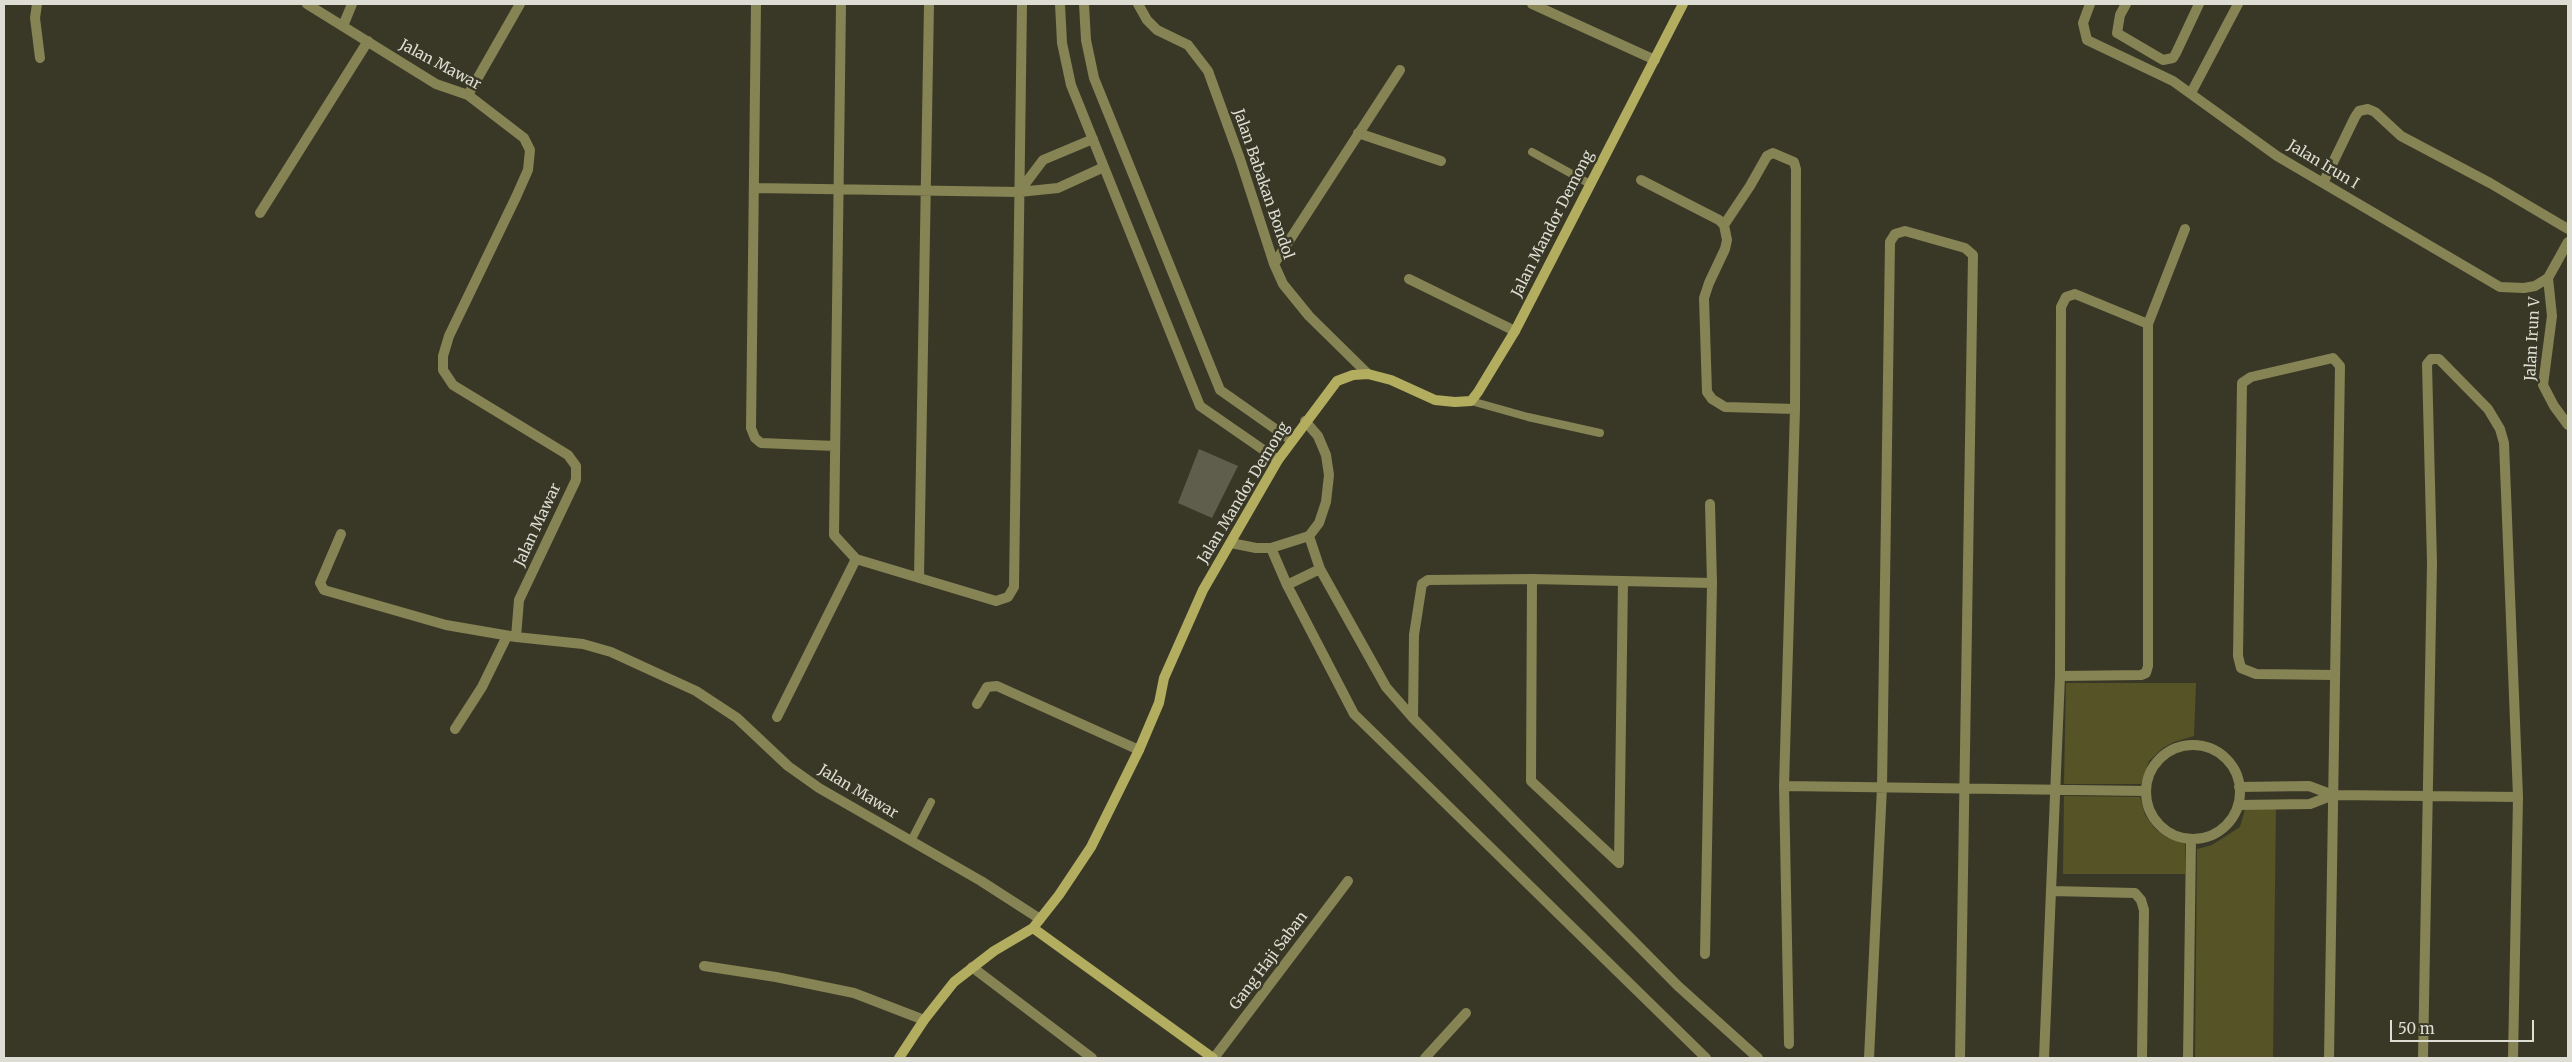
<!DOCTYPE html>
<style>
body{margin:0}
#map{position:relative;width:2572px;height:1062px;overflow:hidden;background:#393827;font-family:Merriweather,serif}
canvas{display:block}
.frame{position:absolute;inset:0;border:5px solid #ddddd3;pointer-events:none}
.scale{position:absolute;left:2390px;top:1020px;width:144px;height:22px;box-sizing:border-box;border:2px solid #ddddd3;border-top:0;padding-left:6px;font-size:15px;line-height:18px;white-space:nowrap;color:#ddddd3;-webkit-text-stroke:4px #393827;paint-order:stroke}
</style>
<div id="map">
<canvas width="2572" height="1062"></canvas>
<div class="frame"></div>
<div class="scale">50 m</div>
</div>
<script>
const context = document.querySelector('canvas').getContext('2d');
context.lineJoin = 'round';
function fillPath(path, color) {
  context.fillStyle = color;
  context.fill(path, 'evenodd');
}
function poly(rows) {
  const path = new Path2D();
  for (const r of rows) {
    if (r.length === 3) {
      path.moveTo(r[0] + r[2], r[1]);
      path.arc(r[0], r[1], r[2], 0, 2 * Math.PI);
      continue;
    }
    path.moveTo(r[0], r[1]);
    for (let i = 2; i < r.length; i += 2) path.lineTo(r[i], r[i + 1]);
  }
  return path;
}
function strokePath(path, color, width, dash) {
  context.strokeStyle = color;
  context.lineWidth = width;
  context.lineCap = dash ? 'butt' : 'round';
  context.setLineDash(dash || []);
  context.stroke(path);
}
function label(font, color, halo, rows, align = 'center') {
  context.font = font + ' Merriweather,serif';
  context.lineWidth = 5;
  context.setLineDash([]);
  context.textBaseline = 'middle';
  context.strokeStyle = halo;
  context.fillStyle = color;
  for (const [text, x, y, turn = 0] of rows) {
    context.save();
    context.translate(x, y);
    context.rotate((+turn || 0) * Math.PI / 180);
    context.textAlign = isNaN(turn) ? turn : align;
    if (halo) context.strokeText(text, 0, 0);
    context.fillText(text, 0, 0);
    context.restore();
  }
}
const green = poly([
 [2066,683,2196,683,2194,736,2174,742,2163,748,2149,761,2141,784,2064,784],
 [2064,796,2140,797,2145,815,2155,829,2168,838,2185,844,2185,874,2063,874],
 [2247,802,2276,802,2273,1058,2195,1058,2197,849,2212,845,2240,827]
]);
const building = poly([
 [1199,449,1238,466,1212,518,1178,503]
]);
const lane = poly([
 [1532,152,1590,184],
 [1471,401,1528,417,1600,433],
 [911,841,931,802]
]);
const street = poly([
 [37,4,35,18,40,58],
 [307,4,436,84,468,95,524,138,530,150,528,170,516,197,449,336,443,356,443,370,453,385,568,455,576,466,576,480,519,600,516,637,583,644,611,652,696,691,737,718,788,766,819,788,981,881,1040,919],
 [756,4,751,428,755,438,761,443,835,446],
 [841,4,834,535,856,559,996,601,1008,597,1014,587,1022,4],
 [1060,4,1062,43,1071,85,1200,406,1278,460],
 [1084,4,1086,40,1094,78,1220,390,1291,440],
 [1138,4,1147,20,1157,30,1188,45,1208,71,1240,159,1274,264,1283,284,1309,316,1368,374],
 [1532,4,1655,60],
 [2090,4,2083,23,2087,40,2173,81,2277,156,2500,287,2524,288,2535,286,2548,278,2568,242],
 [2126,4,2120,15,2117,33,2163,60,2173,58,2176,53,2199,4],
 [343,26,352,4],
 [2191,93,2238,4],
 [468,95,520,4],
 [1358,133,1441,161],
 [1641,180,1719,220,1724,225,1727,240,1725,249,1709,283,1704,298,1707,392,1712,399,1725,407,1795,409],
 [2323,183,2355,117,2359,111,2368,109,2375,112,2401,136,2490,183,2568,229],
 [754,188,1019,192,1058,188,1104,167],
 [1019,192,1043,160,1093,139],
 [260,213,368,41],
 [1724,225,1750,186,1767,156,1773,153,1794,162,1796,169,1795,409,1784,786,1789,1044],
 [1274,264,1400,70],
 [2548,278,2552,316,2543,385,2554,406,2568,425],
 [1409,279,1515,331],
 [341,534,320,583,324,590,446,625,516,637],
 [1309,536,1320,569,1386,687,1413,718,1678,986,1758,1058],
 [1231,543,1256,548,1271,548,1309,536,1319,523,1326,502,1329,475,1326,455,1318,436,1305,421],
 [1271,548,1287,585,1354,714,1706,1058],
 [919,578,929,4],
 [1532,579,1531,781,1619,863],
 [1287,585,1320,569],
 [2060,676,2141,675,2146,673,2148,666,2148,324,2185,229],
 [977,704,987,687,997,686,1139,750],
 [777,717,856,559],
 [1413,718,1414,635,1421,590,1422,584,1428,580,1532,579,1712,583],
 [455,729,482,687,507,636],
 [2193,792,47],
 [1784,786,2146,791],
 [2239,787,2309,786,2333,795,2518,797],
 [2239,805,2310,804,2333,795],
 [1619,863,1623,581],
 [2052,891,2135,893,2141,900,2144,910,2142,1058],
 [1705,954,1712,583,1710,504],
 [704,966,776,977,854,993,924,1020],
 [972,967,1092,1058],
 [1214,1058,1348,881],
 [1425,1058,1466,1013],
 [1869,1058,1882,787,1890,242,1895,234,1905,231,1965,248,1973,255,1960,1058],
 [2044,1058,2060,676,2061,307,2066,297,2075,294,2148,324],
 [2188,1058,2191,839],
 [2329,1058,2340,366,2333,358,2251,377,2242,383,2238,656,2241,668,2256,674,2334,675],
 [2423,1058,2432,563,2427,364,2431,359,2439,359,2488,409,2500,429,2504,443,2518,797,2513,1058]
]);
const secondary = poly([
 [1033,928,1213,1058],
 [899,1058,924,1020,954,982,994,951,1033,928,1059,895,1091,847,1139,750,1159,703,1164,678,1203,590,1278,460,1337,381,1353,375,1368,374,1391,380,1435,400,1455,402,1471,401,1478,392,1515,331,1683,4]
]);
const streetNames = [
 ["Jalan Mawar",440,65,28],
 ["Jalan Irun I",2323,165,31],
 ["Jalan Babakan Bondol",1263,184,71],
 ["Jalan Mandor Demong",1553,224,-63],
 ["Jalan Irun V",2533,339,-87],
 ["Jalan Mandor Demong",1244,493,-59],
 ["Jalan Mawar",538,525,-65],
 ["Jalan Mawar",858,792,31],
 ["Gang Haji Saban",1269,961,-53]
];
fillPath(green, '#565327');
fillPath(building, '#5f5e4c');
strokePath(lane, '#868354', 8);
strokePath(street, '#868354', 10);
strokePath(secondary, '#b2ad5f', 10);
label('15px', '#ddddd3', '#393827', streetNames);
</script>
